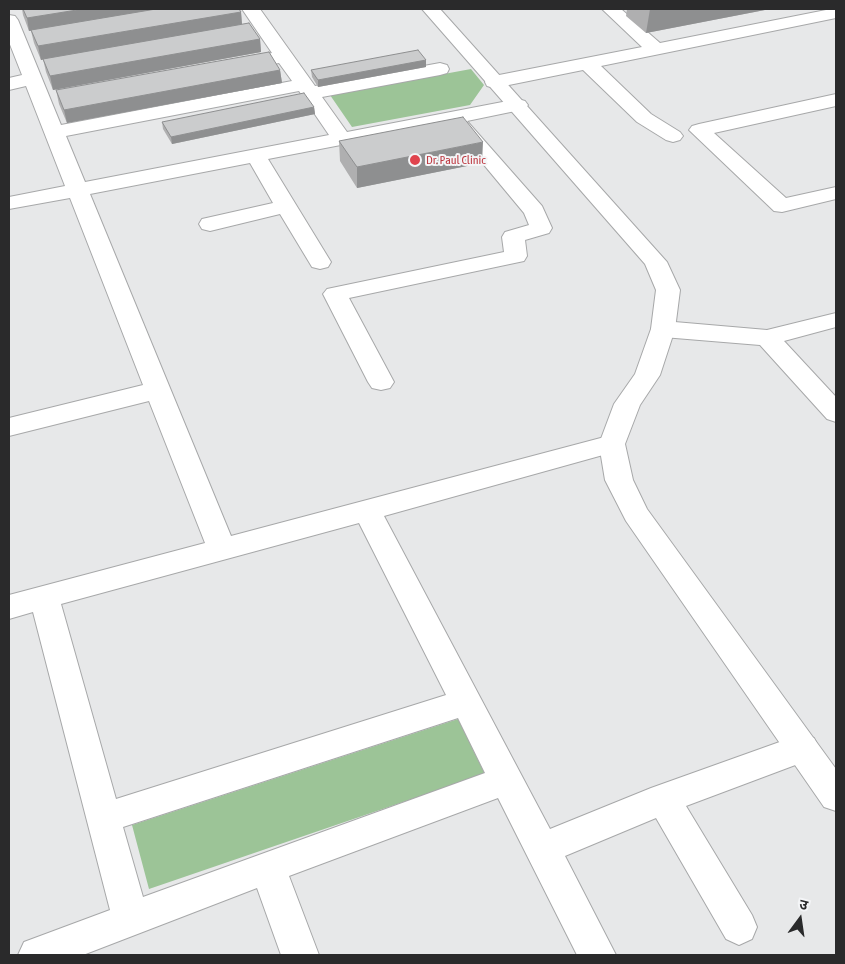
<!DOCTYPE html>
<meta charset="utf-8">
<style>
body{margin:0}
#map{position:relative;width:845px;height:964px;overflow:hidden;background:#e7e8e9;font-family:"Asap Condensed","Noto Sans Devanagari",sans-serif}
canvas{display:block}
.frame{position:absolute;inset:0;border:10px solid #2a2a2b;pointer-events:none}
.north{position:absolute;left:775px;top:894px;width:50px;height:50px;-webkit-text-stroke:4px #f4f5f7;paint-order:stroke;rotate:14deg;font-size:14px;font-weight:700;line-height:20px;text-align:center;color:#2a2a2b}
.north::after{content:'';display:block;margin:auto;width:18px;height:22px;background:#2a2a2b;clip-path:polygon(50% 0,100% 100%,50% 72%,0 100%)}
</style>
<div id="map">
<canvas width="845" height="964"></canvas>
<div class="frame"></div>
<div class="north">उ</div>
</div>
<script>
const context = document.querySelector('canvas').getContext('2d');
context.lineJoin = 'round';
function fillPath(path, color) {
  context.fillStyle = color;
  context.fill(path, 'evenodd');
}
function poly(rows) {
  const path = new Path2D();
  for (const r of rows) {
    path.moveTo(r[0], r[1]);
    for (let i = 2; i < r.length; i += 2) path.lineTo(r[i], r[i + 1]);
  }
  return path;
}
function strokePath(path, color, width, dash) {
  context.strokeStyle = color;
  context.lineWidth = width;
  context.lineCap = dash ? 'butt' : 'round';
  context.setLineDash(dash || []);
  context.stroke(path);
}
function label(font, color, halo, rows, align = 'center') {
  context.font = font + ' "Asap Condensed",sans-serif';
  context.lineWidth = 4;
  context.setLineDash([]);
  context.textBaseline = 'middle';
  context.strokeStyle = halo;
  context.fillStyle = color;
  for (const [text, x, y, turn = 0] of rows) {
    context.save();
    context.translate(x, y);
    context.rotate((+turn || 0) * Math.PI / 180);
    context.textAlign = isNaN(turn) ? turn : align;
    if (halo) context.strokeText(text, 0, 0);
    context.fillText(text, 0, 0);
    context.restore();
  }
}
const green = poly([
 [471,69,484,85,470,105,352,127,330,95],
 [458,719,485,774,149,889,132,825]
]);
const street = poly([
 [242,9,260,9,315,86,440,63,447,65,449,69,447,73,440,75,322,97,347,132,518,99,525,101,528,105,525,109,467,121,542,206,552,228,549,233,525,240,527,256,524,261,349,298,394,382,390,388,381,390,372,388,368,382,323,294,327,289,504,252,502,237,505,232,529,225,524,213,450,124,268,159,331,262,328,267,320,269,312,267,280,214,210,231,202,229,199,224,202,219,273,203,250,163,90,194,231,536,612,435,621,438,625,444,621,450,384,516,550,829,651,788,802,734,814,738,819,748,814,758,686,806,752,915,757,927,752,939,739,945,726,939,656,818,565,856,616,955,577,955,498,798,289,876,319,955,281,955,257,888,83,955,18,955,24,942,110,910,33,612,9,619,9,595,205,543,149,401,9,436,9,418,143,385,70,198,9,209,9,197,65,186,26,86,9,90,9,78,22,75,9,42,9,15,15,16,18,20,61,125,292,81,279,63,237,71,230,69,228,65,230,61,272,53,242,9],
 [299,91,329,135,85,182,66,136,299,91],
 [359,523,446,695,116,799,61,604,359,523],
 [458,718,485,773,143,897,123,827,458,718],
 [602,9,621,9,660,43,831,9,836,9,836,18,601,66,651,114,680,132,683,136,680,140,673,142,666,140,637,122,583,70,494,88,487,86,485,82,487,78,494,76,642,47,602,9],
 [836,94,836,106,714,133,786,198,836,187,836,199,782,212,774,211,689,130,692,126,699,124,836,94],
 [836,313,836,327,784,341,836,397,836,422,827,419,760,345,663,337,654,334,651,329,654,324,663,321,767,330,836,313]
]);
const secondary = poly([
 [422,9,440,9,667,262,680,290,675,329,660,375,640,405,625,444,633,480,647,509,836,769,836,811,824,807,626,521,605,480,599,444,614,404,635,374,651,329,656,290,645,264,422,9]
]);
const wall = poly([
 [22,9,239,9,241,12,242,24,260,39,261,52,53,90,46,72,43,59,41,60,34,43,31,31,29,31,23,15],
 [627,9,770,9,646,33,626,16],
 [426,60,426,67,318,87,312,77,311,70],
 [280,70,282,83,67,123,59,104,56,90],
 [314,107,315,114,172,144,163,129,162,122],
 [339,141,482,163,357,188,340,161]
]);
const shadedWall = poly([
 [83,9,162,9,29,31,27,18],
 [650,9,770,9,646,33],
 [241,12,242,25,41,60,38,46],
 [260,39,261,52,53,90,50,76],
 [426,60,426,67,318,87,318,80],
 [280,70,282,83,67,123,64,110],
 [314,107,315,114,172,144,171,137],
 [483,142,482,163,357,188,357,167]
]);
const building = poly([
 [23,9,83,9,27,18,23,9],
 [156,9,239,9,241,12,38,46,31,30,156,9],
 [249,23,260,39,50,76,43,59,249,23],
 [418,50,426,60,318,80,311,70,418,50],
 [269,52,280,70,64,110,56,90,269,52],
 [304,93,314,107,171,137,162,122,304,93],
 [463,117,483,142,357,167,339,141,463,117]
]);
const markers = [
 [415,160,6,"#e0444e"]
];
const farHealthnames = [
 ["Dr. Paul Clinic",426,160]
];
fillPath(green, '#9cc497');
strokePath(street, '#a7a8a9', 2);
strokePath(secondary, '#a7a8a9', 2);
fillPath(street, '#fff');
fillPath(secondary, '#fff');
fillPath(wall, '#afafb0');
fillPath(shadedWall, '#8e8f90');
fillPath(building, '#cbcccd');
strokePath(building, '#8e8f90', 1);
for (const [x, y, r, color] of markers) {
  const dot = new Path2D();
  dot.arc(x, y, r, 0, 2 * Math.PI);
  context.fillStyle = color;
  context.fill(dot);
  strokePath(dot, '#f4f5f7', 2);
}
label('12px', '#be3a42', '#f4f5f7', farHealthnames, 'left');
</script>
